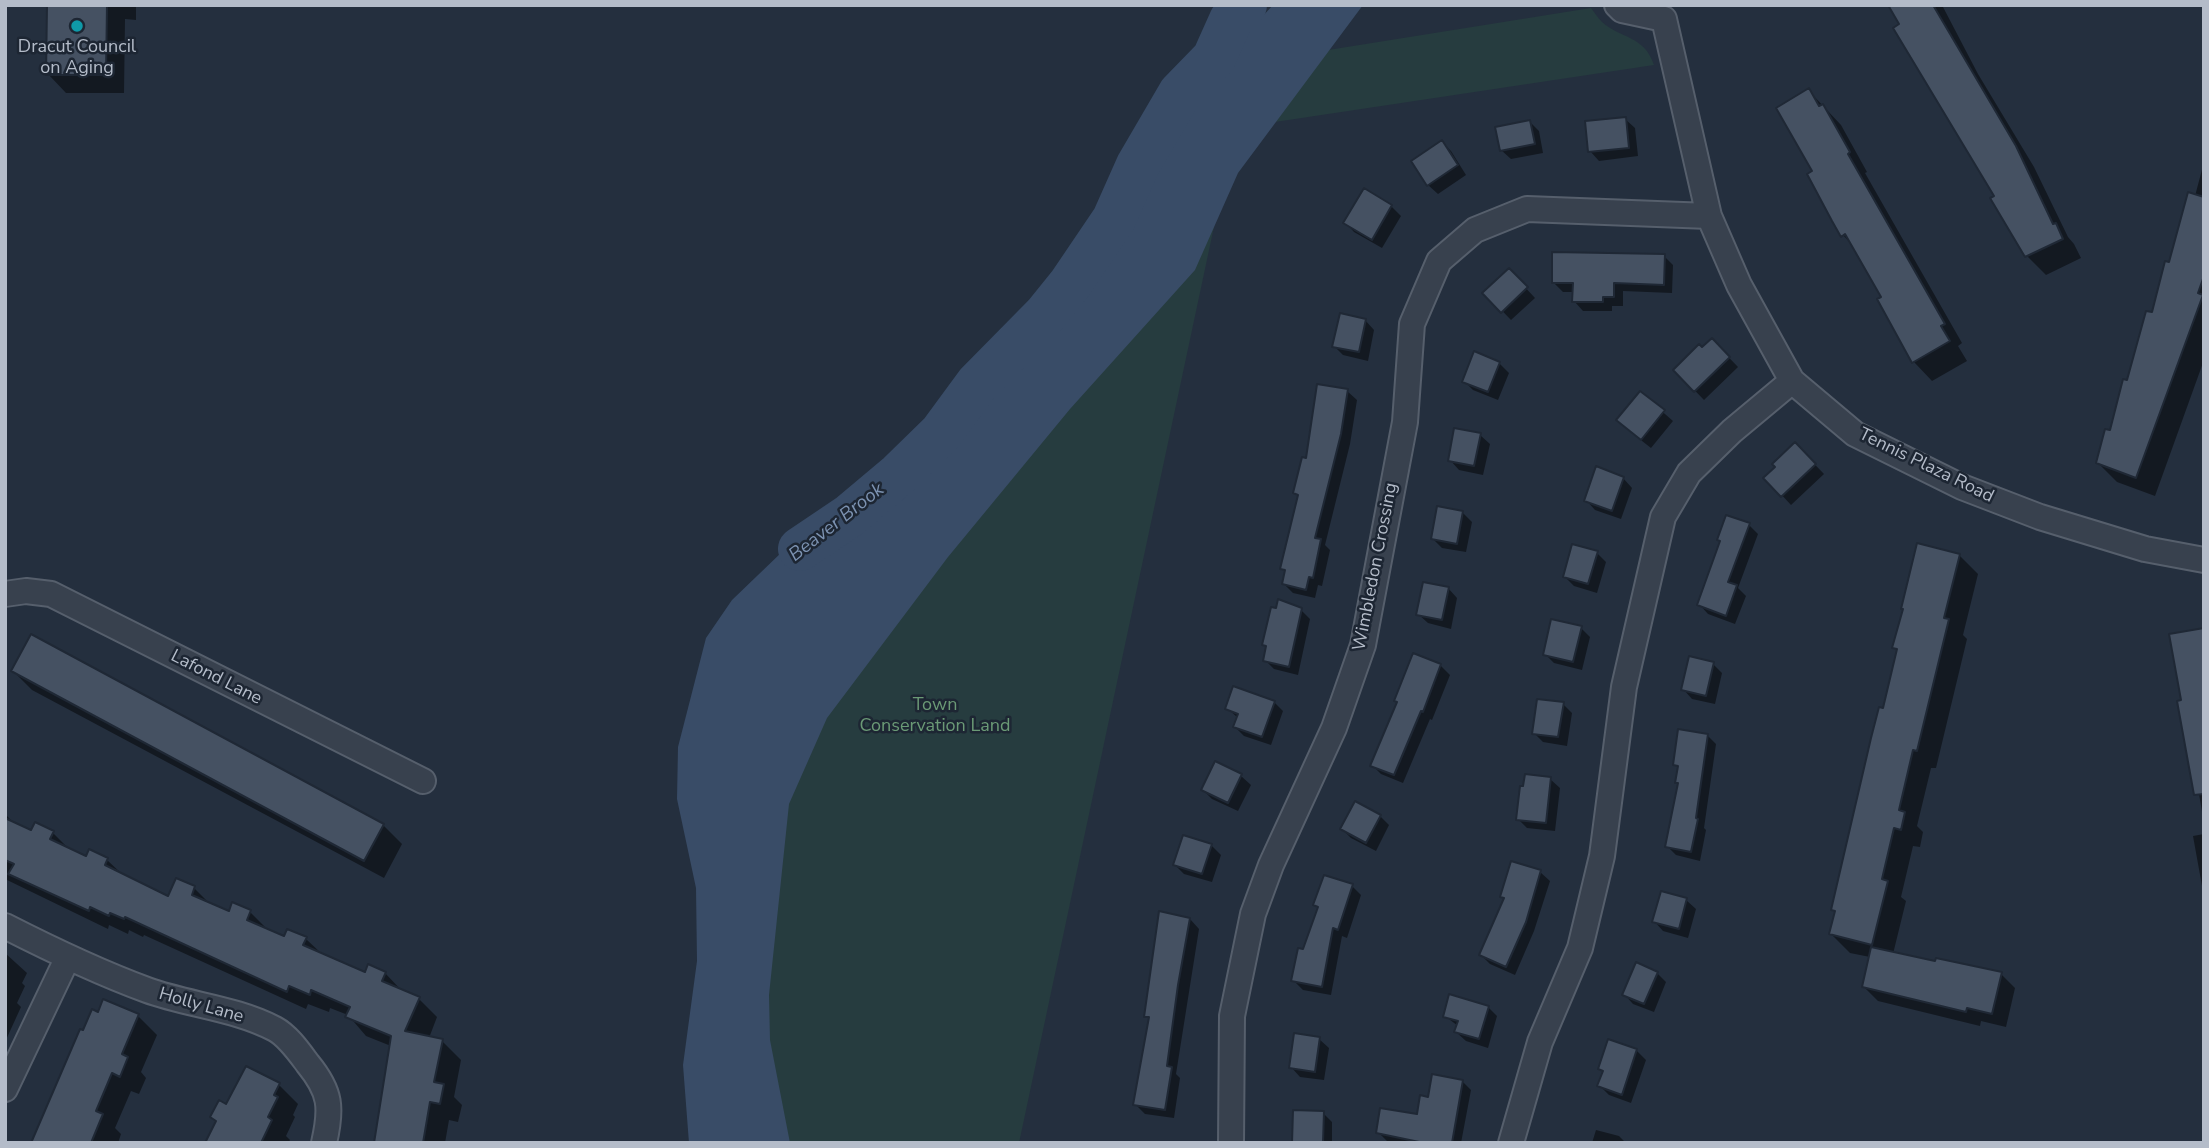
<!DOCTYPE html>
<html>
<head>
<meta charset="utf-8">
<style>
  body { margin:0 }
  #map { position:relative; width:2209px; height:1148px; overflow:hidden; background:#242f3e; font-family:"Nunito Sans",sans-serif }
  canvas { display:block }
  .frame { position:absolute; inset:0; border:7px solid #b4bcc9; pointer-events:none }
</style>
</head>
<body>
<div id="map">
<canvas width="2209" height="1148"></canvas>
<div class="frame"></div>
</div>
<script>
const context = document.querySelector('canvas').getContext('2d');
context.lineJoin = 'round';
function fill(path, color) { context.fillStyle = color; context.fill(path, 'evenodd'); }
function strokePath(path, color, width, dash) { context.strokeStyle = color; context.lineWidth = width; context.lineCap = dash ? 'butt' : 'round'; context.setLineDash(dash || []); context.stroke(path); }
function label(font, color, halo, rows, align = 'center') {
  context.font = font + ' "Nunito Sans",sans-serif'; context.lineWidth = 5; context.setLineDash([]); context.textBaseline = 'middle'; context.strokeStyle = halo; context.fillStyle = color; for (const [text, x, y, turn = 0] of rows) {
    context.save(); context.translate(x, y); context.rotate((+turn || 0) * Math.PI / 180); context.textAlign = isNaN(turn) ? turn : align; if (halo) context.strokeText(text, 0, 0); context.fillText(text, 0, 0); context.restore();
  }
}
fill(new Path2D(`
  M1591,8C1594,12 1598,18 1602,22C1621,39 1644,35 1654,65L1235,128L1019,1143H767L771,650L1011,418L1228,66Z`), '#263c3f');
fill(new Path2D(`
  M1273,5H1363L1238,173L1195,270L1070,409L948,557L827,718L789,804L769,995L770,1040L790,1143H689L683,1065L697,961L696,888L677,799L678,747L706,638L732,600L783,551L835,520L863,512L933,467L1006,380L1022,349L1038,334L1107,212L1237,44Z`), '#394c67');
fill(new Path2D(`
  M49,5H136V20L125,19L124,93H66L48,74Z
  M1896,5H1941L1943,7L1978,74L2034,167L2068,237L2074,244L2081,258L2046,275L2027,256L1902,24Z
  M1809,91L1841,125L1867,172L1865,173L1962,343L1958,346L1967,361L1932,381L1914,362L1884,298L1855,248L1843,235L1815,172Z
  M1625,119L1635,128L1638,156L1599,161L1590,151Z
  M1530,122L1539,131L1543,153L1511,159L1501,150Z
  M1442,142L1451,151L1466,175L1438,194L1428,185Z
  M2204,162V360L2155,496L2117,482L2098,463L2111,432L2195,196Z
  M1364,190L1391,206L1401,216L1382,248L1354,232L1345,222Z
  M1664,256L1673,265L1672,293L1623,291V306H1612V311H1583L1574,301V292H1563L1553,282Z
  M1509,270L1535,298L1511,320L1485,293Z
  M1365,320L1374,330L1368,361L1343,355L1334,346Z
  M1712,340L1738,367L1704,400L1675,370Z
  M1475,354L1499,363L1509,373L1498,400L1473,390L1464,381Z
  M1347,391L1357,400L1350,444L1325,545L1330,550L1322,586L1318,585L1315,598L1293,593L1284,584L1286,572L1282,568L1299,497L1295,493L1307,460Z
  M1641,393L1673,421L1651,448L1628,430Z
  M1480,435L1490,444L1483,475L1459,470L1450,460Z
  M1795,444L1824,474L1791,505L1766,478Z
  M1623,478L1632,488L1621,519L1595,510L1586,500Z
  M1462,512L1472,522L1466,552L1442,548L1432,538Z
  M1749,525L1758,534L1738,588L1746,596L1735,624L1708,614L1699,604Z
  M1597,553L1606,562L1597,593L1574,586L1565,577Z
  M1959,555L1978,574L1963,635L1967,639L1936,768H1931L1917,826L1923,832L1920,847L1913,846L1901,897L1906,901L1893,954L2001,974L2015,988L2006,1027L1981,1021L1980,1026L1878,1001L1864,987L1870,957L1850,953L1831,934L1837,913L1833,909L1898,652L1894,647Z
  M1448,588L1457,598L1451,629L1428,623L1418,614Z
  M1301,610L1310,619L1298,675L1274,669L1265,660L1268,648L1264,644Z
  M1581,628L1590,637L1582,670L1554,663L1545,654Z
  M2204,630V823L2183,701Z
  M1713,664L1722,673L1715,704L1692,699L1683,689Z
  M1440,665L1450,675L1432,720L1430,719L1403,783L1381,774L1372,765Z
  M13,671L383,825L402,844L384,878L32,690Z
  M1274,702L1283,711L1271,745L1244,736L1235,727L1238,718L1227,708Z
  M1563,704L1572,713L1567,746L1543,742L1534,733Z
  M1707,735L1716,744L1704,828L1706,830L1700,861L1676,855L1667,846L1680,784L1679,769L1675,764Z
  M1216,764L1241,776L1251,785L1238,811L1212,799L1203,790Z
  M1550,779L1560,788L1555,831L1527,828L1518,819Z
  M5,814L16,825L31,832H52L71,851L87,859L90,852L107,860L123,875L169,898L194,888L212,906L230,913L250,912L269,931L285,938L306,939L323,955L366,974L385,973L403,992L419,999L437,1017L429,1038L442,1041L461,1060L454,1097L462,1105L458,1122L449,1120L445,1143H375L391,1046L366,1036L348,1015L330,1008L329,1012L308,1004L306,1009L144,935L143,937L129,930L128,934L109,925L108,929L5,879Z
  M1380,816L1389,825L1376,851L1351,838L1342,829Z
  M2204,834V897L2193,836Z
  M1211,845L1221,855L1212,882L1184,874L1175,865Z
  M1540,872L1550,881L1534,931L1515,975L1490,964L1481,955L1505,899L1502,897Z
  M1352,886L1361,895L1347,938L1342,936L1331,995L1303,990L1293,980L1319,909L1315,905Z
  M1686,900L1696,909L1688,938L1663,931L1654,921Z
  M1190,919L1199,929L1176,1074L1180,1078L1174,1118L1145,1114L1135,1104L1150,1020L1146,1016Z
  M5,953L27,973L22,983L25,986L17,1003L21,1007L5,1042Z
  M1657,973L1666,982L1654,1012L1633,1004L1624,994Z
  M1488,1007L1497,1016L1488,1048L1466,1041L1456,1032L1458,1026L1445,1016Z
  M138,1016L157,1035L141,1072L146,1078L139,1094L131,1091L115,1128L121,1134L118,1143H33Z
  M1319,1039L1329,1048L1324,1080L1300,1077L1291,1067Z
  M1636,1050L1646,1060L1631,1103L1609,1095L1599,1085L1604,1073L1600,1069Z
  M246,1068L279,1085L298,1104L293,1115L295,1117L286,1136L290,1140L288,1143H207Z
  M1462,1081L1471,1090L1461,1143H1395L1387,1141L1378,1132L1418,1116L1429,1099Z
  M1323,1113L1332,1122V1143H1294Z
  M1596,1130L1619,1136L1626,1143H1592Z`), '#0007');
strokePath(new Path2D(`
  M800,549L849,516L899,474L941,433L977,384L1045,315L1070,284L1114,219L1138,165L1180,93L1214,58L1231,20L1245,5`), '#394c67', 44);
const building = new Path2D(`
  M47,5H107L106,75H46Z
  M1888,5H1933L2016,146L2053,224L2056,223L2063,239L2025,257L1990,198L1994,196L1893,28L1899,24Z
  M1809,88L1819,106L1823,104L1850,152L1848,154L1945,324L1941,326L1950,341L1912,363L1877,299L1881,297L1845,234L1841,237L1832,221L1807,174L1812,171L1776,108Z
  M1626,117L1629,148L1588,152L1585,121Z
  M1530,120L1535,144L1500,151L1495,127Z
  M1442,140L1458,165L1427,186L1411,161Z
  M1364,188L1392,205L1372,240L1343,223Z
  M2188,192L2204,197V276L2198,293L2203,295L2136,478L2096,463L2105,429L2110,430L2123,379L2127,380L2146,311L2152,312L2165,261L2169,262Z
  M1552,252L1665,254L1664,285L1614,283V297H1603V302H1572L1573,283H1552Z
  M1509,268L1528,287L1501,313L1482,293Z
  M1340,313L1366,319L1359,352L1332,347Z
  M1712,338L1730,357L1694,392L1673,370L1699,344L1702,347Z
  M1474,351L1500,362L1488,392L1462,382Z
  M1317,384L1348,389L1341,434L1315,538L1321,539L1313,578L1309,577L1306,590L1282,584L1285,570L1280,569L1298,495L1293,493L1302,457L1306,458Z
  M1640,391L1665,410L1641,440L1616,420Z
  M1454,428L1481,433L1474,466L1448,461Z
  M1795,442L1816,464L1781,497L1763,478L1775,467L1772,464Z
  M1596,466L1624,477L1612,511L1584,501Z
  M1437,506L1463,511L1457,544L1431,539Z
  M1726,515L1750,523L1728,582L1737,585L1726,616L1697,605L1720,541L1717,540Z
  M1917,543L1960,554L1944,618L1949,619L1917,751L1913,750L1899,810L1905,812L1901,830L1894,828L1882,879L1888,881L1872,945L1829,934L1835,911L1831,910L1871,738L1879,707L1883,708L1897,649L1892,648L1903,609H1901Z
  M1572,544L1598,551L1588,584L1563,577Z
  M1423,582L1449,587L1442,620L1416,615Z
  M1278,599L1302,608L1289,667L1263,661L1266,646L1262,645L1271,607L1276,608Z
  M1551,619L1582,626L1573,662L1543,655Z
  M2204,628V794L2194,795L2177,701L2181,700L2169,634Z
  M31,634L384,824L364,861L11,671Z
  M1413,653L1441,664L1423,712L1421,711L1394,775L1370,766L1397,702L1394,701Z
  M1689,656L1714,662L1706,696L1681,690Z
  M1233,686L1275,701L1262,737L1233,727L1238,714L1225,709Z
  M1537,699L1564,702L1558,737L1532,734Z
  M1678,729L1708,734L1696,818L1698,819L1691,852L1665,847L1678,783H1675L1678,766L1673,765Z
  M1215,761L1242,774L1228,803L1201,790Z
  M1525,774L1551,777L1546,823L1516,820L1520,786H1523Z
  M1355,801L1381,815L1366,843L1340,829Z
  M5,818L31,830L35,822L54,831L50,839L86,856L89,849L108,858L105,865L168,896L176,878L195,886L192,895L229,911L232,902L251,910L247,920L284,936L287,929L307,937L303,945L365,972L368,964L386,972L382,981L420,997L405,1031L443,1039L434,1082L444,1084L440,1104L430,1102L423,1143H374L391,1036L345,1017L350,1007L311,990L310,995L289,986L287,992L125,917L124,919L110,913L109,916L90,907L89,911L8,874L14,864L5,860Z
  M1183,835L1212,844L1202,874L1173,865Z
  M1511,861L1541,870L1526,922L1506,967L1479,955L1504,898L1500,897Z
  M1324,875L1353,884L1338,930L1333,928L1322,987L1291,981L1298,948L1303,949L1318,907L1313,905Z
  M1661,891L1687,898L1679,929L1652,922Z
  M1159,911L1190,918L1178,985L1167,1066L1172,1067L1165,1110L1133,1105L1149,1017H1144Z
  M1871,947L1935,961L1936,958L2002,972L1992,1014L1967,1008L1966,1012L1862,987Z
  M1636,962L1658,972L1644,1004L1622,995Z
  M1449,994L1489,1006L1479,1039L1454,1032L1458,1021L1443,1017Z
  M103,999L139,1014L122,1054L128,1057L120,1077L112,1073L96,1111L103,1114L91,1143H31L80,1029L83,1030L92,1009L98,1012Z
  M1294,1033L1320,1037L1315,1072L1289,1068Z
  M1608,1039L1637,1049L1622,1095L1597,1086L1603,1071L1598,1069Z
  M246,1066L280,1083L274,1095L278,1097L268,1117L272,1120L261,1143H205L216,1121L210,1117L219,1100L226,1104Z
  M1432,1074L1463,1080L1452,1143H1424L1376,1133L1380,1108L1417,1114L1420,1095L1428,1097Z
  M1293,1110L1324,1111L1323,1143H1292Z`);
fill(building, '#455162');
strokePath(building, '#1f2835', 2);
const minor = new Path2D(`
  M1617,5L1622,10L1664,19
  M1664,19L1709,216L1739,285L1792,381L1855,434L1962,487L2040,517L2145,549L2204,560
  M5,594L26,591L51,594L423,781
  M5,926C52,950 98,972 147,990C188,1005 235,1008 275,1029C288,1036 299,1052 308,1064C331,1092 332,1108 324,1143
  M5,1089L67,959
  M1231,1143L1232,1016L1253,914L1271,865L1334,728L1363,645L1405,422L1412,324L1439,261L1475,230L1527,209L1709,216
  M1511,1143L1540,1042L1580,948L1602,856L1624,687L1663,517L1689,473L1732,431L1792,381`);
strokePath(minor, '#565f6c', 28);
strokePath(minor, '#38414e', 24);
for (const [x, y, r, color] of [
  [77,26,7,"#0f9aa8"]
]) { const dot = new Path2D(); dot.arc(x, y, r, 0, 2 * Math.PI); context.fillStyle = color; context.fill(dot); strokePath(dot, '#1d2633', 2.5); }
label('18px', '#b4bcc9', '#1d2633', [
  ["Dracut Council",77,48],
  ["on Aging",77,69]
]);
label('18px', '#b4bcc9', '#1d2633', [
  ["Tennis Plaza Road",1926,466,26],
  ["Wimbledon Crossing",1376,567,-79],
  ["Lafond Lane",216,678,27],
  ["Holly Lane",201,1006,16]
]);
label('18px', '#6b9a76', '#1d2633', [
  ["Town",935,706],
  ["Conservation Land",935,727]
]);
label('italic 19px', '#7c92b1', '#1d2633', [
  ["Beaver Brook",837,523,-38]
]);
</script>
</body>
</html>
